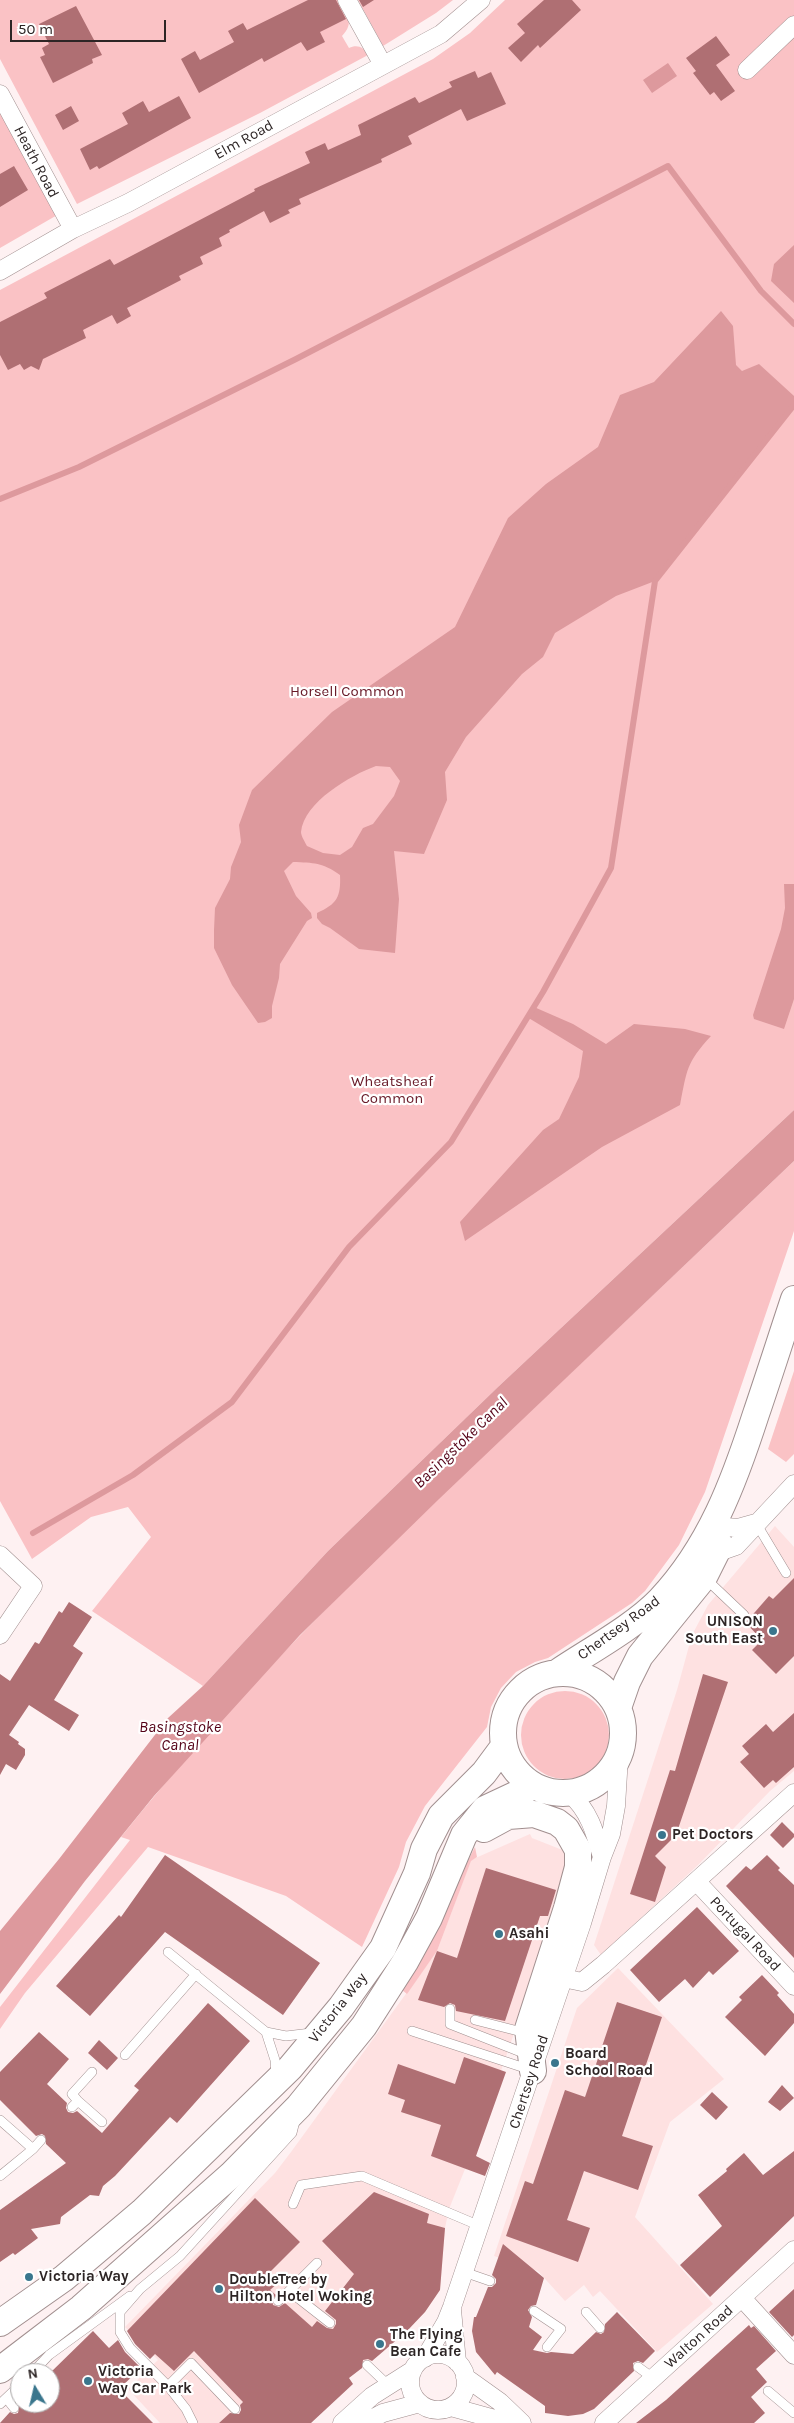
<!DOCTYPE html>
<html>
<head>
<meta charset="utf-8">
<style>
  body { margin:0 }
  #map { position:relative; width:794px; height:2423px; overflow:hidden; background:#fef1f2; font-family:Karla,sans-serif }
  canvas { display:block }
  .north { position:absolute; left:10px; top:2363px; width:50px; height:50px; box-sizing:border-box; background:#fff; border:1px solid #aba8a8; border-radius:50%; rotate:351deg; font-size:14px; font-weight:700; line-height:20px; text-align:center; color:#2d2525 }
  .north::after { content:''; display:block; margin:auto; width:18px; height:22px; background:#3a768d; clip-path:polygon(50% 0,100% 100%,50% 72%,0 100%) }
  .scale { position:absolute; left:10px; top:20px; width:156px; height:22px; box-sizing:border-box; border:2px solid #2d2525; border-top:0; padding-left:6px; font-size:15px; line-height:18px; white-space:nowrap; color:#2d2525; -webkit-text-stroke:4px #fff; paint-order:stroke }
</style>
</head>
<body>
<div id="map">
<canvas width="794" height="2423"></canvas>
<div class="north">N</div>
<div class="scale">50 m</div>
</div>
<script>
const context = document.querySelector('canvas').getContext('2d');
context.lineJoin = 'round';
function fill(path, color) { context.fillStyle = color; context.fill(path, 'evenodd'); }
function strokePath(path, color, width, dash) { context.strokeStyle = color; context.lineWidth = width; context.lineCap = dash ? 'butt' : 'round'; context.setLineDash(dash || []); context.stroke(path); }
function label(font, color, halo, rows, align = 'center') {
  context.font = font + ' Karla,sans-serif'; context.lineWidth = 4.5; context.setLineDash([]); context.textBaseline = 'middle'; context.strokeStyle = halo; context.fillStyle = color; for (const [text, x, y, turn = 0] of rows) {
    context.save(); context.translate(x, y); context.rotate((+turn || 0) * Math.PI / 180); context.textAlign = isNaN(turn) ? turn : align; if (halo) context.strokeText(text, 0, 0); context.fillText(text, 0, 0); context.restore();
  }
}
fill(new Path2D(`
  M775,1526L794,1547V1771L770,1791L698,1865L601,1955L594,1945L677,1690L692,1635L708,1605Z
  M530,1834L532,1838L570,1853L573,1863L502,2068L470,2152L474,2154L467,2170L465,2169L449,2209L445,2228L440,2290L425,2312L407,2331L361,2369L328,2329L219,2423H160L128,2389L158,2360L125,2327L275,2173L291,2152L437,1951L471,1860Z
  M618,1968L724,2079L670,2122L635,2217L713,2304L657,2352L600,2291L593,2297L584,2285L565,2301L538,2271L494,2256L577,2008Z`), '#fee1e1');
fill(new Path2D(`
  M0,0H340C347,14 355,23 342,36L349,48C357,44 364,47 368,55L260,113L77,204L0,59Z
  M358,0H453L436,13L383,46Z
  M505,0H794V1110L499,1386L328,1551L203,1686L92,1611L151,1537L128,1507L91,1517L32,1559L0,1501V290L433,59L470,33Z
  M0,106L59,214L0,248Z
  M794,1161V1231L705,1492L679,1545L645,1591L632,1603L548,1658L535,1662L516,1672L501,1688L491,1707L487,1727L425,1806L406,1842L399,1867L362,1947L286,1896L148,1847L25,1993L0,2029V2007L130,1840L121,1837C237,1692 371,1562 505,1435C602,1344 698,1252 794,1161Z
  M794,1371V1454L786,1462L768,1449Z
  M521 1735a44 44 0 1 1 88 0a44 44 0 1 1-88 0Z
  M475,1847L477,1857L471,1861L437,1951L407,1994L402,1990Z`), '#fac2c5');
fill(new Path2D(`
  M668,63L677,76L652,93L643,80Z
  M794,245V303L771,281L774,264Z
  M721,311L733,326L736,365L742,371L759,364L794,396V405L655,581L616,596L555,633L543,657L522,674L466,737L445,772L447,800L424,854L394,851L399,899L395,953L359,949L330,928L322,924L317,918V913C337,904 341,897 340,875C322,862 314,863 293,862L284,871L296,896L311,913L312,918L307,921L280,964L279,978L272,1006V1018L265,1022L258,1023L232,985L214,948V930L215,908L230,879L231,867L241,842L239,825L252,790L332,712L455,627L508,518L546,484L598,447L620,395L654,382ZM376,766L390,767L400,781L394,796L373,824L363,828L352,847L340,855L323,853L307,846C305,842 301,836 301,832C304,802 351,775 376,766Z
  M784,884H794V999L784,1029L754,1019L753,1015L781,929L785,908Z
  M534,1007L573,1024L606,1044L634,1024L685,1029L711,1036C686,1063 687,1070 680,1105L602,1147L465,1241L460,1222L543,1130L559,1119L579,1077L583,1051L527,1017Z
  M794,1110V1161L439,1499L300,1635L154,1796L85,1881L0,1994V1931L59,1859L168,1718L203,1686L328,1551L499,1386Z`), '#dd999d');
strokePath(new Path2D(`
  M0,499L79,467L296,359L668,166L761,291L794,324
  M33,1533L133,1475L232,1402L349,1247L451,1142L543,992L611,868L655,581L794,405`), '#dd999d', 6);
fill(new Path2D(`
  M308,0H336L346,19L320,32L325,42L307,51L301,42L264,62L262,58L199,93L181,59L195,51L200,60L234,42L228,31L243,23L247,30Z
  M359,0H374L363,7Z
  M544,0H572L581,10L540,48L538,45L521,62L508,48L525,33L517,24Z
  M76,6L102,55L92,59L93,63L53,83L40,57L45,55L42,48L49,44L39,24Z
  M716,36L730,55L716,65L735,91L721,101L714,92L710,95L693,73L696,71L686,58Z
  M475,71L478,78L491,72L506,104L467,121L461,109L408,136L412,144L381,159L382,162L299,199L301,204L288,210L290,213L270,223L264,211L229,230L230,232L219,238L222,246L200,257L203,264L179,276L181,280L127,308L131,316L117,324L112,315L83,330L86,338L43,359L39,370L31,366L24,370L20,364L8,370L0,355V322L47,298L44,293L110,259L114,265L255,191L254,189L310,163L305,152L325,143L328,150L361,135L358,125L415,97L419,103L452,87L449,82Z
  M179,96L191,118L99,169L97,166L90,170L80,149L128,124L122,113L143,101L149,112Z
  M71,106L79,121L63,130L55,115Z
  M14,166L28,190L0,207V174Z
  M794,1578V1656L776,1674L752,1650L762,1640L744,1621L748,1620L769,1596L773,1599Z
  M69,1602L92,1617L73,1646L83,1653L54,1700L79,1715L69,1731L29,1705L9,1735L19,1742L18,1744L25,1749V1755L16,1770L6,1764L0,1775V1674L10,1681L35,1642L39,1644L59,1611L62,1613Z
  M703,1674L728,1682L676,1835L655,1856L666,1867L655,1902L630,1894L670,1770L675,1771Z
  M794,1713V1767L776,1783L773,1780L764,1788L740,1762L749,1754L742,1746L766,1724L773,1732Z
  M782,1822L794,1834V1837L783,1848L770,1835Z
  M165,1855L320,1963L283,2015L165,1932L90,2016L56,1986L119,1915L121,1917Z
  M767,1855L780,1868L778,1870L794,1885V1958L726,1886L746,1866L751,1870Z
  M486,1868L556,1890L548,1916H540L505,2021L456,2011L455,2005L450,2003L444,2007L418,2000L437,1951L457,1958Z
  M697,1907L739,1951L713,1975L709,1971L693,1988L685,1979L659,2002L630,1970Z
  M762,1975L779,1993L777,1995L794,2014V2023L765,2056L725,2017L742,2000L739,1997Z
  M617,2002L662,2017L622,2136L653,2146L638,2190L584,2171L567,2220L590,2228L578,2262L506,2236L525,2181L533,2184L565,2090L585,2097Z
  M208,2003L250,2041L177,2123L170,2117L115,2176L103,2186L99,2196L90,2195L61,2217L60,2224L31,2229L38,2238L15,2255L13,2253L0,2262V2210L66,2163L46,2144L45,2136L42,2134L36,2136L0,2100V2072L39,2032L69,2059L47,2084L67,2103L66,2108L68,2112L73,2113L77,2111L102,2133L139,2090L134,2086Z
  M99,2040L118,2058L107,2070L88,2053Z
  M464,2057L506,2072L476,2156L490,2163L485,2176L431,2156L441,2125L401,2112L405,2100L388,2094L398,2064L455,2084Z
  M782,2085L794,2098L780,2111L768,2102Z
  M712,2092L728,2107L716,2120L700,2105Z
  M794,2151V2216L710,2297L680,2265L722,2226L698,2195L727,2171L726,2169L744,2153L763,2175Z
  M374,2192L429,2214L427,2223L445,2228L440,2290L425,2312L407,2331L372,2361L368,2359L363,2360L362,2368L349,2378L353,2384L311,2423H219L230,2413L239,2414L241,2410L240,2405L243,2402L194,2351L174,2371L155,2354L150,2359L135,2344L127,2331L255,2198L300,2242L268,2274L279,2282L270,2290L276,2295L272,2300L273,2305L279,2307L285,2303L312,2327L317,2321L327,2328L333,2329L336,2324V2320L325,2311L354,2274L322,2241Z
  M503,2244L544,2278L536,2305L531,2306L528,2310L532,2317L529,2327L542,2337L533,2350L547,2353L551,2352L573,2354L596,2332L601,2334L604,2332L605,2324L617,2312L655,2351L643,2363L638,2361L633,2363L634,2371L594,2409L583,2414L568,2416L545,2413V2406L497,2372L495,2375L476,2352L472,2331L474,2317H476L488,2287H492L496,2283V2279L492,2275Z
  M794,2289V2335L792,2337L769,2312Z
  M749,2325L751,2328L754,2326L776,2351L756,2369L767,2382L751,2397L765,2413L754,2423H636L666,2400Z
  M93,2331L109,2348L118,2340L125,2352L141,2368L119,2389L153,2423H0L10,2412L14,2414L18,2413L20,2402L50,2403V2373Z`), '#af6f73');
const service = new Path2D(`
  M756,1523L786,1573
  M706,1579L744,1615
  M168,1952L266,2032L286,2036L311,2033
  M450,2009V2024L526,2054
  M475,2020L518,2031L526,2029
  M412,2031L531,2070
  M266,2032L275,2060L276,2075
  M125,2055L196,1974
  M78,2101L72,2094L92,2072
  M72,2107L78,2101L102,2122
  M0,2120L33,2149L0,2176
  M33,2149L41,2140
  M293,2204L301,2185L362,2176L480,2226
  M464,2272L490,2281
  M289,2291L317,2263
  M278,2301L289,2291L330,2323
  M534,2311L561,2329L547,2347
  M586,2312L600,2328
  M367,2365L388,2385
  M638,2367L653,2378
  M32,2373L49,2355L130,2296
  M168,2386L191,2363L235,2409
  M768,2391L794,2413
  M12,2394L10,2403L14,2408
  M0,2404L20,2385
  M193,2423L186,2409L168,2386L130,2348L120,2332V2312L140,2289L180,2256L292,2133L295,2121`);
const minor = new Path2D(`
  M347,0L383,65
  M747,70L794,25
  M0,94L73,229
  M0,271L73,229L128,203L441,34L481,0
  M713,1526L738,1528L756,1523
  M716,1553L736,1546L794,1484
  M0,1555L33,1586L0,1635
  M569,1793C589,1810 595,1832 602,1857
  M697,1882L794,1986
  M563,1978L582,1982L603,1965L794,1793
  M742,2298L794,2355
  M452,2310L457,2362
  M410 2382a28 28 0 1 1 56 0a28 28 0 1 1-56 0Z
  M425,2358L446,2322L452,2307L582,1923L602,1857L611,1834L616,1806L619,1757
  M465,2377L500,2402L522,2423
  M451,2407L509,2423
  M342,2423L372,2396L413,2370
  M364,2423L383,2413L420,2403
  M604,2423L794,2250`);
const primary = new Path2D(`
  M558,1672C589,1651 634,1627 660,1600C710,1547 734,1482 756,1414C769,1376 781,1338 794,1299
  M503 1733a60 60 0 1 1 120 0a60 60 0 1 1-120 0Z
  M618,1708L627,1682L640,1656L704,1577L720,1545
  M484,1829L508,1816L534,1814L557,1822L566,1829L578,1850V1867L567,1908L528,2029L533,2071
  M0,2323L64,2278L142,2212L290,2068L341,2007L383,1948L417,1873L424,1849L441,1816L484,1773L504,1746
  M0,2370L81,2308L231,2175L299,2106L364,2026L405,1962L429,1918L464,1835L485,1809L534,1786`);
strokePath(service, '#a18f8f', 10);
strokePath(minor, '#a18f8f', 19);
strokePath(primary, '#a18f8f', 28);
strokePath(service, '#fff', 9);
strokePath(minor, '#fff', 18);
strokePath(primary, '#fff', 26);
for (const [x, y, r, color] of [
  [773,1631,5,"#3a768d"],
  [662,1835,5,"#3a768d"],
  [499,1934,5,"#3a768d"],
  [555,2063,5,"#3a768d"],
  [29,2277,5,"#3a768d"],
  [219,2289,5,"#3a768d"],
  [380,2344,5,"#3a768d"],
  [88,2381,5,"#3a768d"]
]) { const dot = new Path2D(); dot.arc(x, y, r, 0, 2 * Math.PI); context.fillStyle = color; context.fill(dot); strokePath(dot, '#fff', 2); }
label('15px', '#2d2525', '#fff', [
  ["Elm Road",244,140,-29],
  ["Heath Road",36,162,62],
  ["Chertsey Road",619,1628,-36],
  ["Portugal Road",745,1934,47],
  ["Victoria Way",338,2008,-52],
  ["Chertsey Road",529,2082,-72],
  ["Walton Road",699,2337,-42]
]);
label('15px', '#671826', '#fff', [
  ["Horsell Common",347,692],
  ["Wheatsheaf",392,1082],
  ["Common",392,1099]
]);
label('bold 15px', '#2d2525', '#fff', [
  ["UNISON",763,1622,"right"],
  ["South East",763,1639,"right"],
  ["Pet Doctors",672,1835],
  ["Asahi",509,1934],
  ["Board",565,2054],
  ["School Road",565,2071],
  ["Victoria Way",39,2277],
  ["DoubleTree by",229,2280],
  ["Hilton Hotel Woking",229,2297],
  ["The Flying",390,2335],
  ["Bean Cafe",390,2352],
  ["Victoria",98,2372],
  ["Way Car Park",98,2389]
], 'left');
label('italic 16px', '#540217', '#fff', [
  ["Basingstoke Canal",461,1443,-44],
  ["Basingstoke",180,1727],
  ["Canal",180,1745]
]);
</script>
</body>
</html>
